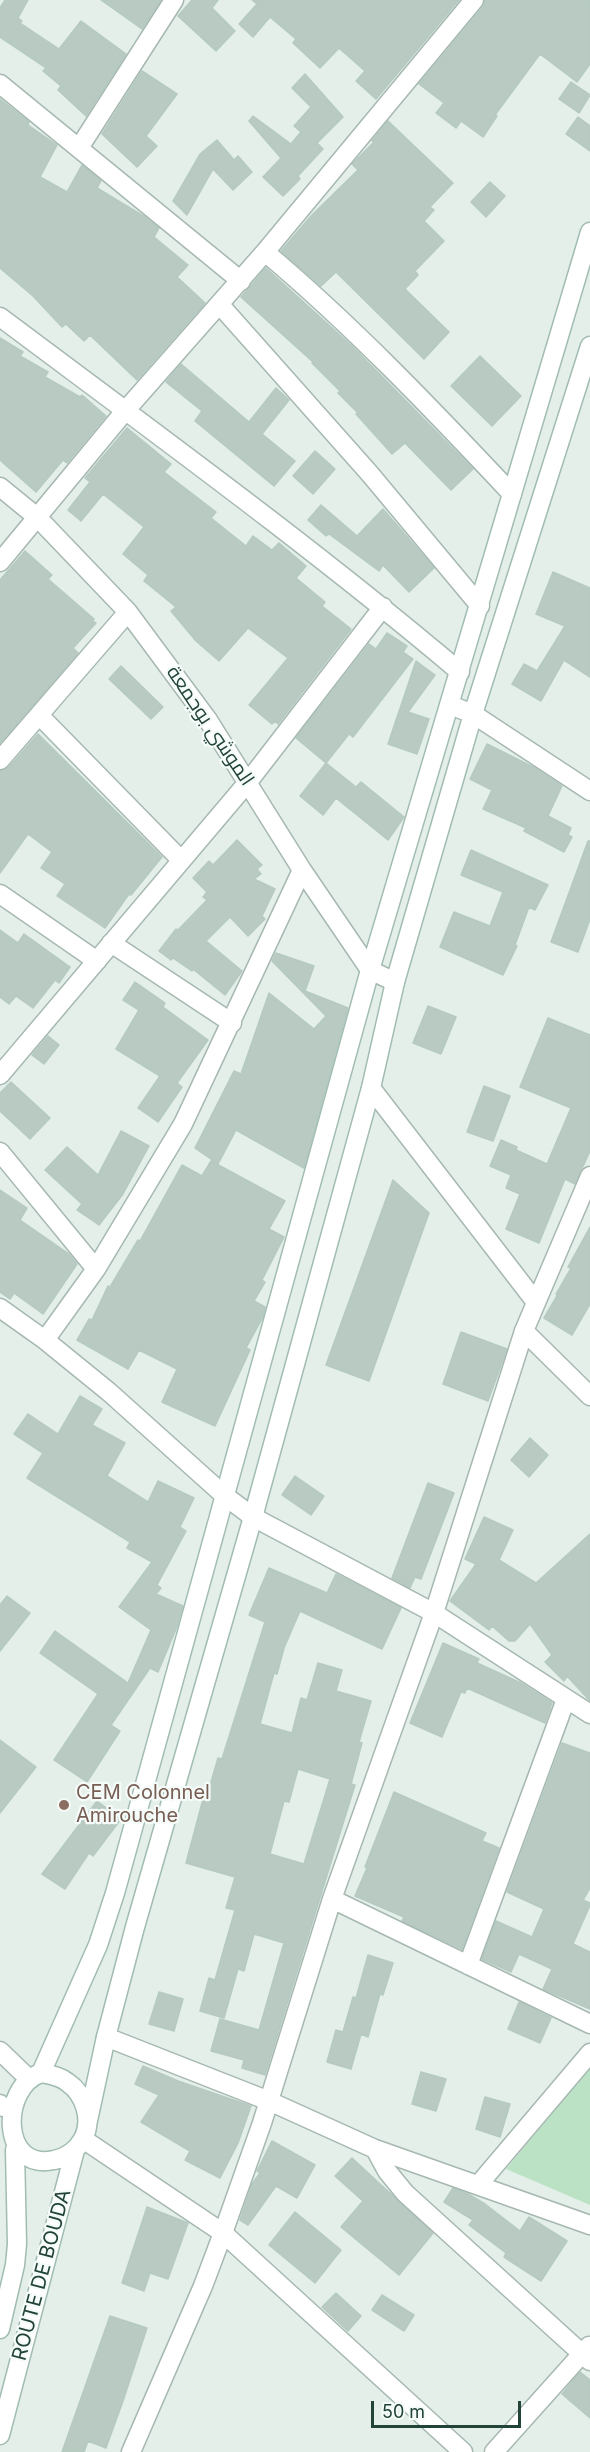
<!DOCTYPE html>
<html>
<head>
<meta charset="utf-8">
<style>
  body { margin:0 }
  #map { position:relative; width:590px; height:2452px; overflow:hidden; background:#e4efea; font-family:Inter,sans-serif }
  canvas { display:block }
  .scale { position:absolute; left:371px; top:2401px; width:150px; height:27px; box-sizing:border-box; border:3px solid #214338; border-top:0; padding-left:8px; font-size:18px; line-height:21px; white-space:nowrap; color:#214338; -webkit-text-stroke:4px #f5fbf8; paint-order:stroke }
</style>
</head>
<body>
<div id="map">
<canvas width="590" height="2452"></canvas>
<div class="scale">50 m</div>
</div>
<script>
const context = document.querySelector('canvas').getContext('2d');
context.lineJoin = 'round';
function fill(path, color) { context.fillStyle = color; context.fill(path, 'evenodd'); }
function strokePath(path, color, width, dash) { context.strokeStyle = color; context.lineWidth = width; context.lineCap = dash ? 'butt' : 'round'; context.setLineDash(dash || []); context.stroke(path); }
function label(font, color, halo, rows, align = 'center') {
  context.font = font + ' Inter,Cairo,sans-serif'; context.lineWidth = 4.5; context.setLineDash([]); context.textBaseline = 'middle'; context.strokeStyle = halo; context.fillStyle = color; for (const [text, x, y, turn = 0] of rows) {
    context.save(); context.translate(x, y); context.rotate((+turn || 0) * Math.PI / 180); context.textAlign = isNaN(turn) ? turn : align; if (halo) context.strokeText(text, 0, 0); context.fillText(text, 0, 0); context.restore();
  }
}
fill(new Path2D(`
  M590,2068V2205L506,2169Z`), '#bbe2c4');
const building = new Path2D(`
  M5,0H28L18,18L22,21L20,23L59,49L81,21L126,54L86,116L58,90L61,86L43,71L46,68L0,37V8Z
  M101,0H161L142,29Z
  M192,0H218L212,8L235,31L216,51L178,16Z
  M252,0H459L376,99L356,81L365,71L339,48L320,68L293,43L296,39L270,17L253,37L239,24L257,4Z
  M485,0H590V64L577,82L540,54L495,115L497,116L483,137L461,121L456,128L436,113L444,103L419,84L483,7Z
  M142,71L177,94L146,136L157,146L137,167L102,134Z
  M305,74L343,117L317,143L323,149L298,176L300,179L283,196L263,177L281,158L249,121L253,116L291,144L301,132L294,126L311,107L292,88Z
  M571,82L590,95L579,113L559,99Z
  M0,99L29,122L28,125L57,145L40,177L67,192L82,165L101,181L97,188L145,217L159,228L154,237L188,265L177,277L205,303L137,380L90,335L84,341L66,324L62,327L33,296L0,268Z
  M578,117L590,126V151L566,134Z
  M388,121L453,183L430,207L434,210L424,221L444,241L415,271L418,275L405,289L449,332L424,359L336,272L321,286L281,251L311,216L358,170L352,164L374,142L372,141Z
  M217,140L234,160L238,156L252,172L233,190L213,169L187,215L173,201L200,154Z
  M490,182L505,196L486,217L471,202Z
  M266,268L353,347L473,469L451,490L405,443L392,454L356,414L358,413L338,393L340,391L312,363L313,362L241,297Z
  M0,338L23,352L20,356L48,372L45,377L80,397L82,395L106,416L67,463L63,460L36,492L0,460Z
  M480,356L521,396L492,426L451,386Z
  M181,364L249,422L276,388L289,400L262,434L295,461L274,486L195,421L202,411L166,382Z
  M127,428L171,464L164,472L216,512L211,518L246,546L253,536L272,550L279,543L306,566L296,578L325,602L322,606L351,629L278,724L275,721L272,724L249,705L288,658L248,628L219,661L196,641L171,611L176,607L144,581L148,575L123,554L144,527L103,494L81,521L68,510L90,482L85,478Z
  M315,451L335,469L313,494L293,476Z
  M321,505L357,536L383,509L434,568L409,592L383,565L379,571L329,534L326,536L308,520Z
  M25,551L52,575L48,579L94,619L93,621L96,623L73,648L78,653L0,743V580Z
  M553,572L590,588V677L564,660L541,701L512,684L524,664L537,671L565,626L536,614Z
  M387,633L407,646L403,652L413,659L353,737L349,734L326,763L296,738L369,644L376,649Z
  M416,661L435,675L408,712L429,719L417,754L388,744Z
  M121,666L163,707L151,719L109,679Z
  M38,734L162,857L131,895L129,894L105,928L57,896L65,884L41,868L52,852L28,834L0,873V771L9,767Z
  M487,744L535,768L562,786L548,816L571,828L568,835L572,837L564,852L524,831L526,828L483,809L492,790L470,779Z
  M326,763L356,787L361,782L404,817L388,840L336,798L323,815L300,796Z
  M237,840L262,865L257,869L261,874L254,879L275,889L262,916L265,919L248,936L230,917L206,941L242,971L225,995L193,969L192,971L173,958L171,960L159,951L176,929L178,930L207,900L203,897L207,892L193,878L209,861L213,865Z
  M588,841H590V919L578,952L551,942Z
  M471,850L548,885L535,910L529,907L515,945L517,946L503,975L440,947L454,912L490,926L503,892L461,875Z
  M0,930L18,943L24,934L70,967L59,983L55,980L33,1008L16,996L9,1004L0,997Z
  M276,953L314,966L305,991L348,1008L304,1168L236,1130L218,1164L195,1148L234,1071L241,1074L269,993L314,1029L326,1016L272,961Z
  M135,982L165,1003L163,1007L208,1040L177,1083L182,1087L158,1122L138,1108L160,1076L116,1049L139,1010L123,1000Z
  M428,1006L456,1017L441,1054L413,1043Z
  M548,1018L590,1035V1151L575,1184L565,1179L539,1243L506,1229L520,1194L506,1188L511,1175L490,1166L501,1140L517,1147L516,1150L547,1164L571,1108L520,1087Z
  M48,1036L59,1045L44,1064L32,1055Z
  M11,1082L50,1118L30,1139L0,1111V1093Z
  M484,1086L510,1096L493,1141L467,1132Z
  M121,1131L149,1146L123,1194L99,1225L77,1210L82,1204L45,1170L67,1147L98,1175Z
  M211,1161L285,1201L269,1229L284,1237L262,1280L265,1282L254,1301L265,1307L263,1317L246,1348L250,1350L215,1426L162,1402L177,1369L139,1350L128,1369L77,1340L89,1319L92,1320L108,1286L110,1287L138,1240L140,1241L182,1165L202,1176Z
  M393,1180L429,1213L369,1381L326,1365Z
  M0,1190L27,1208L20,1220L69,1254L77,1264L43,1314L14,1293L10,1299L0,1292Z
  M590,1227V1304L572,1335L544,1318L557,1296L556,1294L571,1268L568,1267Z
  M461,1332L507,1349L488,1401L443,1384Z
  M80,1396L102,1409L92,1425L125,1443L107,1476L148,1502L158,1481L194,1498L180,1527L186,1531L157,1585L161,1588L156,1594L183,1606L176,1629L158,1672L150,1668L111,1725L120,1731L87,1782L54,1760L98,1694L40,1653L55,1631L128,1683L151,1630L119,1607L152,1562L127,1548L130,1542L27,1478L43,1453L14,1434L28,1414L58,1434Z
  M530,1438L548,1455L529,1477L511,1460Z
  M295,1476L324,1496L311,1515L282,1495Z
  M428,1483L454,1493L421,1579L415,1577L410,1588L392,1578Z
  M484,1517L513,1530L499,1560L536,1583L590,1534V1701L567,1676L564,1681L545,1662L552,1655L530,1624L515,1641H509L492,1626L489,1630L450,1601L476,1564L465,1559Z
  M269,1568L327,1593L336,1574L401,1608L382,1649L300,1611L284,1648L277,1674L274,1673L260,1724L292,1733L301,1698L307,1700L318,1663L342,1670L336,1691L371,1701L359,1742L362,1743L351,1784L355,1785L265,2075L242,2068L244,2060L211,2051L220,2019L259,2030L284,1943L254,1934L244,1971L238,1969L224,2018L200,2011L209,1978L215,1980L235,1910L226,1908L235,1877L186,1863L206,1788L209,1789L218,1758L222,1759L265,1622L249,1615ZM298,1769L330,1779L304,1864L270,1854L284,1801L289,1802Z
  M7,1596L30,1613L0,1651V1605Z
  M443,1643L479,1659L477,1663L521,1683L552,1703L545,1723L467,1688L465,1693L461,1692L442,1737L410,1723Z
  M0,1740L36,1767L0,1813Z
  M562,1743L590,1753V1888L583,1900L590,1903V1905L573,1944L590,1952V2009L543,1989L552,1969L519,1954L511,1972L482,1959L496,1921L532,1937L544,1909L507,1892Z
  M394,1792L486,1833L482,1841L499,1848L462,1949L402,1921L404,1917L355,1896L367,1868L365,1867Z
  M97,1801L121,1819L93,1856L89,1853L65,1889L42,1874Z
  M368,1955L393,1963L383,1995L380,1994L368,2037L361,2034L351,2069L327,2062L336,2030L343,2032L353,1997L356,1998Z
  M159,1992L183,1999L174,2031L149,2024Z
  M519,2002L551,2018L540,2043L508,2029Z
  M143,2066L178,2081L251,2106L238,2143L220,2178L185,2160L190,2151L141,2122L159,2095L135,2084Z
  M421,2072L446,2079L436,2111L412,2104Z
  M485,2097L510,2104L500,2137L476,2129Z
  M272,2141L315,2165L297,2198L276,2186L248,2225L240,2220L252,2184L260,2173L257,2171Z
  M352,2158L433,2233L399,2275L341,2227L363,2201L335,2176Z
  M453,2188L468,2194L485,2204L520,2231L529,2217L567,2241L541,2281L504,2257L506,2253L469,2225L473,2220L444,2202Z
  M147,2207L188,2223L168,2279L150,2273L144,2291L122,2283Z
  M295,2212L341,2250L315,2283L269,2245Z
  M336,2293L361,2316L348,2331L322,2307Z
  M382,2295L414,2315L404,2331L372,2310Z
  M110,2316L147,2328L123,2401L106,2448L88,2441L84,2452H62Z
  M580,2372L590,2380V2418L562,2394Z`);
fill(building, '#b9cac2');
strokePath(building, '#b5cac0', 1.5);
const minor = new Path2D(`
  M0,84L241,281
  M79,148L174,0
  M265,252C353,326 433,410 512,494
  M220,305L370,474L480,606
  M0,317C155,433 312,547 460,672
  M0,487L38,518L128,612L208,720L302,870L370,970L395,982
  M0,562L125,411L265,252L474,0
  M450,705L473,714L590,791
  M39,715L181,860
  M0,760L128,612
  M0,894L97,961
  M111,943L232,1023
  M0,1075L248,782L383,607
  M371,1088L535,1301
  M0,1152L96,1269
  M0,1308L45,1340L109,1392L225,1496L253,1517L434,1613L590,1714
  M524,1331L590,1396
  M45,1340L96,1269L183,1124L302,870
  M332,1899L590,2024
  M468,1965L566,1699
  M106,2037L269,2101L375,2149L590,2225
  M83,2139L223,2233L463,2452
  M375,2149L387,2171L405,2193L590,2361
  M479,2184L590,2053
  M131,2452L203,2286L223,2233L262,2123L332,1899L434,1613L524,1331L590,1176
  M494,2452L589,2346`);
const tertiary = new Path2D(`
  M0,2051L27,2077
  M0,2104L3,2107`);
const secondary = new Path2D(`
  M41,2073L98,1945L115,1893L370,970L590,232
  M41,2073C50,2075 60,2076 67,2082C85,2094 93,2120 83,2139C77,2150 66,2158 54,2160C0,2172 0,2087 41,2073Z
  M87,2125L106,2037L135,1927L253,1517L371,1088L395,982L473,714L590,346
  M0,2329L15,2265L17,2244L15,2150
  M0,2435L75,2150`);
strokePath(minor, '#a6b8b1', 21);
strokePath(tertiary, '#a6b8b1', 21);
strokePath(secondary, '#a1bcb1', 21);
strokePath(minor, '#fff', 18);
strokePath(tertiary, '#fff', 18);
strokePath(secondary, '#fff', 18);
for (const [x, y, r, color] of [
  [64,1805,6,"#8d6e63"]
]) { const dot = new Path2D(); dot.arc(x, y, r, 0, 2 * Math.PI); context.fillStyle = color; context.fill(dot); strokePath(dot, '#f5fbf8', 2); }
label('20px', '#214338', '#f5fbf8', [
  ["الموشي بوجمعة",210,726,56],
  ["ROUTE DE BOUDA",42,2275,-75]
]);
label('20px', '#785e54', '#f5fbf8', [
  ["CEM Colonnel",76,1793],
  ["Amirouche",76,1816]
], 'left');
</script>
</body>
</html>
